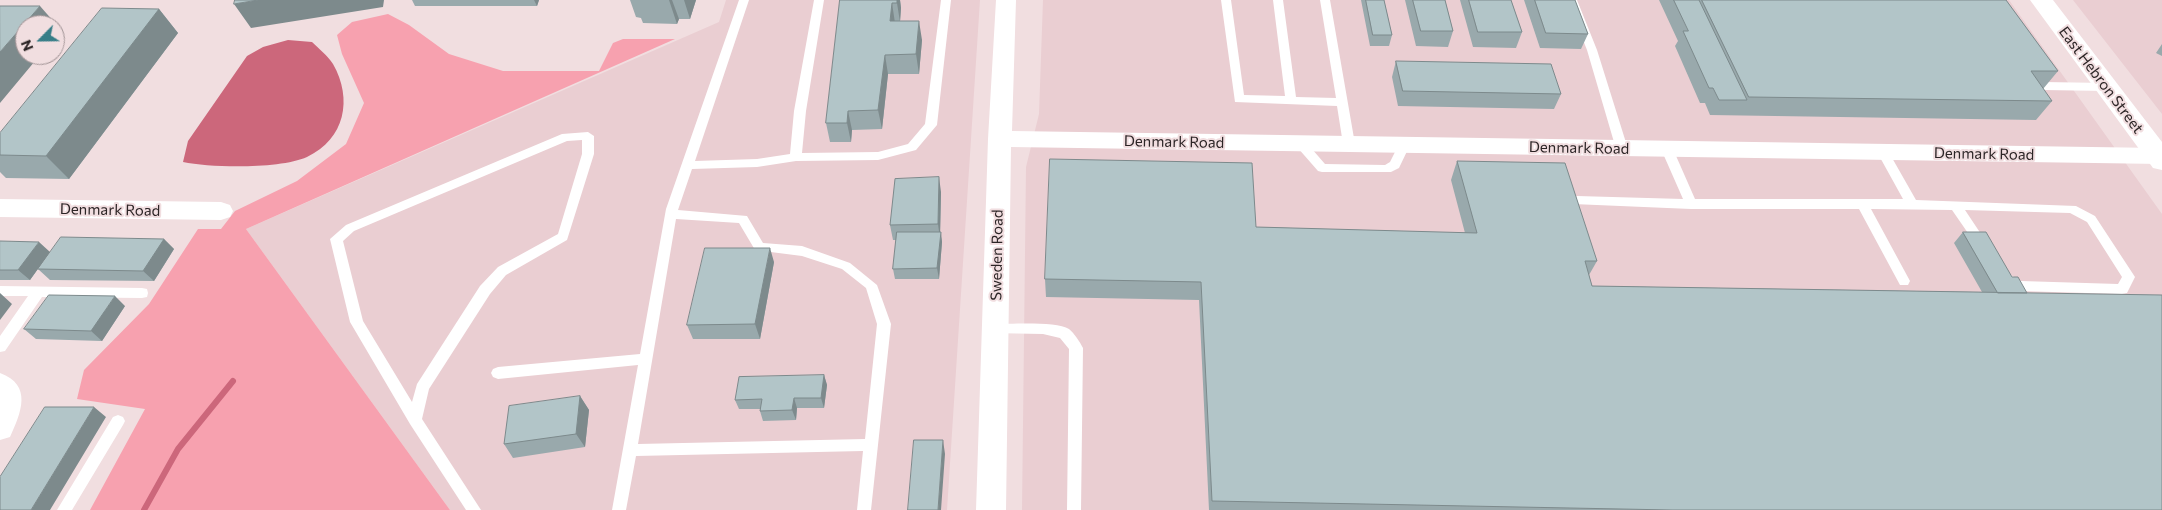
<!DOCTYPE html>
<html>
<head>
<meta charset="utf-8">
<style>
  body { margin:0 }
  #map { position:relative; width:2162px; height:510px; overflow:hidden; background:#f1dee0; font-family:Commissioner,sans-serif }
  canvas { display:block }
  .north { position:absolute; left:15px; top:15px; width:50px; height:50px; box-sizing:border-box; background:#f1dee0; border:1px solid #a29496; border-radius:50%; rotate:247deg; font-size:14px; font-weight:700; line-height:20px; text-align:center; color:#2c2526 }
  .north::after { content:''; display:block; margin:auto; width:18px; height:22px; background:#367d87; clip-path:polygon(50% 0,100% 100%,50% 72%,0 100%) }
</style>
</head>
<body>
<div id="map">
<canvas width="2162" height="510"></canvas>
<div class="north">N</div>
</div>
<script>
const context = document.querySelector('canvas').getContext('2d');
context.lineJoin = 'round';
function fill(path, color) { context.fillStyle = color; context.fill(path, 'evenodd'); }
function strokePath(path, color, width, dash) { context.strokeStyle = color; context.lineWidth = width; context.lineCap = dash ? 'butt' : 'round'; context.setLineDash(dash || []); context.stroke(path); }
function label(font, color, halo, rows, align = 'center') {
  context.font = font + ' Commissioner,sans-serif'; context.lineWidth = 4; context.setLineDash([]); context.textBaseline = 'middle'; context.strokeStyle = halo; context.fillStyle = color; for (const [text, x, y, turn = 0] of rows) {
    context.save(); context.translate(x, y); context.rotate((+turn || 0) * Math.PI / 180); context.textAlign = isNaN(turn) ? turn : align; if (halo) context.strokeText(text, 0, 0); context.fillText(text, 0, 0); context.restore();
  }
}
fill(new Path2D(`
  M726,0H980L947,510H450L246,229L719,22Z
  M1043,0H2009L2162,214V510H1022L1026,167L1039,114Z
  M2073,0H2162V114Z`), '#eaced2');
fill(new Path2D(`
  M388,14L409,25L449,54L503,71H599L613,43L623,39H675L246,229L450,510H90L145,409L77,399L84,370L149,304L198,229H221L235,211L297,181L346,144L364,103L342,54L337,35L352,22Z`), '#f7a1af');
fill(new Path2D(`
  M288,40L312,42C318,48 328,56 333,64C353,99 345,139 307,157C280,169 212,168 183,162L188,141L247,56L263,47Z`), '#cc677b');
strokePath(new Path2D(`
  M144,510L178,449L233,381`), '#cc677b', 6);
fill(new Path2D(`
  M739,0H749L695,161L757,159L790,154L794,111L814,0H824L806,111L802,153L878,152L908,144L925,124L941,0H951L937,125L916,150L878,160L796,161L757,167L692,169L678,210L747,216L763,243L802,246L850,263L877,285L891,324L871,510H857L863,451L636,456L626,510H612L638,365L498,379L493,377L491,373L493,369L498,367L640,354L666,209ZM676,219L739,223L755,250L802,256L842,269L866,288L877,324L865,439L638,444Z
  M1221,0H1231L1244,95L1285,96L1273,0H1283L1296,97L1336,98L1320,0H1330L1355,144L1353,147L1349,148L1343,144L1337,106L1235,102Z
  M1567,0H1577L1597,50L1628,149L1626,152L1622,153L1616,149L1587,50Z
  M2043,82L2106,83L2112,87L2106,91L2043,90L2037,86Z
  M588,132L594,136V154L567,240L506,275L490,294L429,389L422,419L481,510H466L410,424L350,322L330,239L346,225L562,134ZM582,140V154L558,234L498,267L480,286L417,384L412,402L363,321L343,241L354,231L567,141Z
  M1301,140L1305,141L1325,164L1385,165L1390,162L1400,142H1408L1410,145L1399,168L1391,172H1322L1318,171L1297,147L1295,144Z
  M1667,145L1673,149L1695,199H1903L1877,152L1883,148L1887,149L1916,200L2076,206L2095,216L2135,277L2127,293L2122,294L2018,291L2005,283L2003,279L2005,275L2009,274L2021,281L2118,284L2122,277L2087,222L2070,213L1965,210L1989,246L1987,249H1979L1952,210L1871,209L1910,281L1908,285H1900L1859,209H1691L1573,204L1571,201L1573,198L1577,196L1683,199L1661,149Z
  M0,286L142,288L147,289L148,293L147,297L142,298L42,297L5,351L0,352V336L28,296H0Z
  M995,324C1011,324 1057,321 1069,329C1074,333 1080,342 1083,348L1081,510H1067L1069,349L1060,338L1043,334L990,333L988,329L990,325Z
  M118,415L123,417L125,421L123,425L72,510H57L113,417Z`), '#fff');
fill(new Path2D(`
  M996,0H1016L1012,131L2159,148H2162V164L1011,147L1006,510H976L988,139Z
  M0,199L221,202L230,205L233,211L230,217L221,220L0,217Z
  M0,373C33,385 21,413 10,437L0,440Z`), '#fff');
fill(new Path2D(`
  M2030,0H2053L2162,142V170L2153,168Z`), '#fff');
fill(new Path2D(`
  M412,0H548H539L537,6H415Z
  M630,0H696L690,19H679L677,24L643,23L641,18L636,17Z
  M840,0H900L901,8L900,21L922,40L919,74H888L882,129L852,130L851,142H830L826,123Z
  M1361,0H1384L1392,35L1389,46H1370Z
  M1405,0H1445L1453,31L1448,47L1416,46Z
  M1460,0H1511L1522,32L1516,48L1473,47Z
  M1524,0H1575L1588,34L1581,49L1540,48Z
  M1659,0H2006L2058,71L2043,89L2052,101L2036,120L1710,115L1705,103H1700L1675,46L1678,41Z
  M159,9L178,33L69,179L6,178L0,172V133Z
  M2162,44V56L2156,53Z
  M1396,61L1561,94L1554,109L1398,106L1392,77Z
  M1457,161L1597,261L1589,275L1592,286L1982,292L1954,243L1963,232L2012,277L2027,293L2162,510H1209L1199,300L1046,297L1045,279L1256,227L1465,233L1451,180Z
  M941,192L940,232L942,242L939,279H895L893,269L896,240H893L890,225Z
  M164,239L174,249L154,281L50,280L38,269Z
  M0,241L50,252L30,280H0Z
  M774,262L760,339H693L687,325Z
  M125,306L102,341L36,339L24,329Z
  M824,375L827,385L824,408H797L796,420L763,421L760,411V409H739L735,400Z
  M580,396L589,410L585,447L513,458L504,444Z`), '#99a9ac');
fill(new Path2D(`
  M258,0H384L383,7L251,28L234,4Z
  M534,0H539L537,6Z
  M669,0H672L679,19L677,24Z
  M684,0H696L690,19Z
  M897,0H900L901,8L900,22L897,3Z
  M892,3L895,23L890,21Z
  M40,6L61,30L55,37V25H25V55H40L0,103V52Z
  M159,9L178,33L69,179L46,156Z
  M919,21L922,40L919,74L916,54Z
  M885,55L888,74L882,129L878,110Z
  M848,111L852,130L851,142L847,123Z
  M939,177L941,192L940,239L938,224Z
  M941,232L942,242L939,279L937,268Z
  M164,239L174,249L154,281L143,271Z
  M39,242L50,252L30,280L18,270Z
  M770,248L774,262L760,339L755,324Z
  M0,293L12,304L0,320Z
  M115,296L125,306L102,341L91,331Z
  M824,375L827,385L824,408L821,398Z
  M580,396L589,410L585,447L576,434Z
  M794,398L797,408L796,420L792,410Z
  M94,407L106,417L50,510H31Z
  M943,440L945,454L941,510H938Z`), '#7d8a8c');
const building = new Path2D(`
  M235,0H258L234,4Z
  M840,0H897V3H892L890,21H919L916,54L885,55L878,110L848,111L847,123H826Z
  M1366,0H1384L1392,35H1373Z
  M1413,0H1445L1453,31H1421Z
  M1469,0H1511L1522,32H1478Z
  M1535,0H1575L1588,34L1546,33Z
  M1674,0H1699L1747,100H1719L1713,88H1709L1683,31H1688Z
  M1702,0H2006L2058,71H2031L2052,101L1749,97Z
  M0,6H40L0,52Z
  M102,8L159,9L46,156L0,155V133Z
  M1396,61L1551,64L1561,94L1403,91Z
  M1050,159L1252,163L1256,227L1477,233L1457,161L1565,163L1597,261H1585L1592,286L2162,295V510H1672L1212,501L1201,282L1045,279Z
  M939,177L938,224L890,225L895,179Z
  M897,232H941L937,268L893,269Z
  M1963,232H1986L2012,277H2018L2027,293H1998Z
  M61,237L164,239L143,271L38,269Z
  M0,241L39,242L18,270H0Z
  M705,248H770L755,324L687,325Z
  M49,295L115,296L91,331L24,329Z
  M824,375L821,398H794L792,410L760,411L762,399L735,400L739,377Z
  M580,396L576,434L504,444L509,406Z
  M45,407H94L31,510H0V477Z
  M914,440H943L938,510H908Z`);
fill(building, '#b2c5c8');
strokePath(building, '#7d8a8c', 1);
label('15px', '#2c2526', '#f1dee0', [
  ["East Hebron Street",2101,80,53],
  ["Denmark Road",1174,142,1],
  ["Denmark Road",1579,148,1],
  ["Denmark Road",1984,154,1],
  ["Denmark Road",110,210,1],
  ["Sweden Road",997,255,-89]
]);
</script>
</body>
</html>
